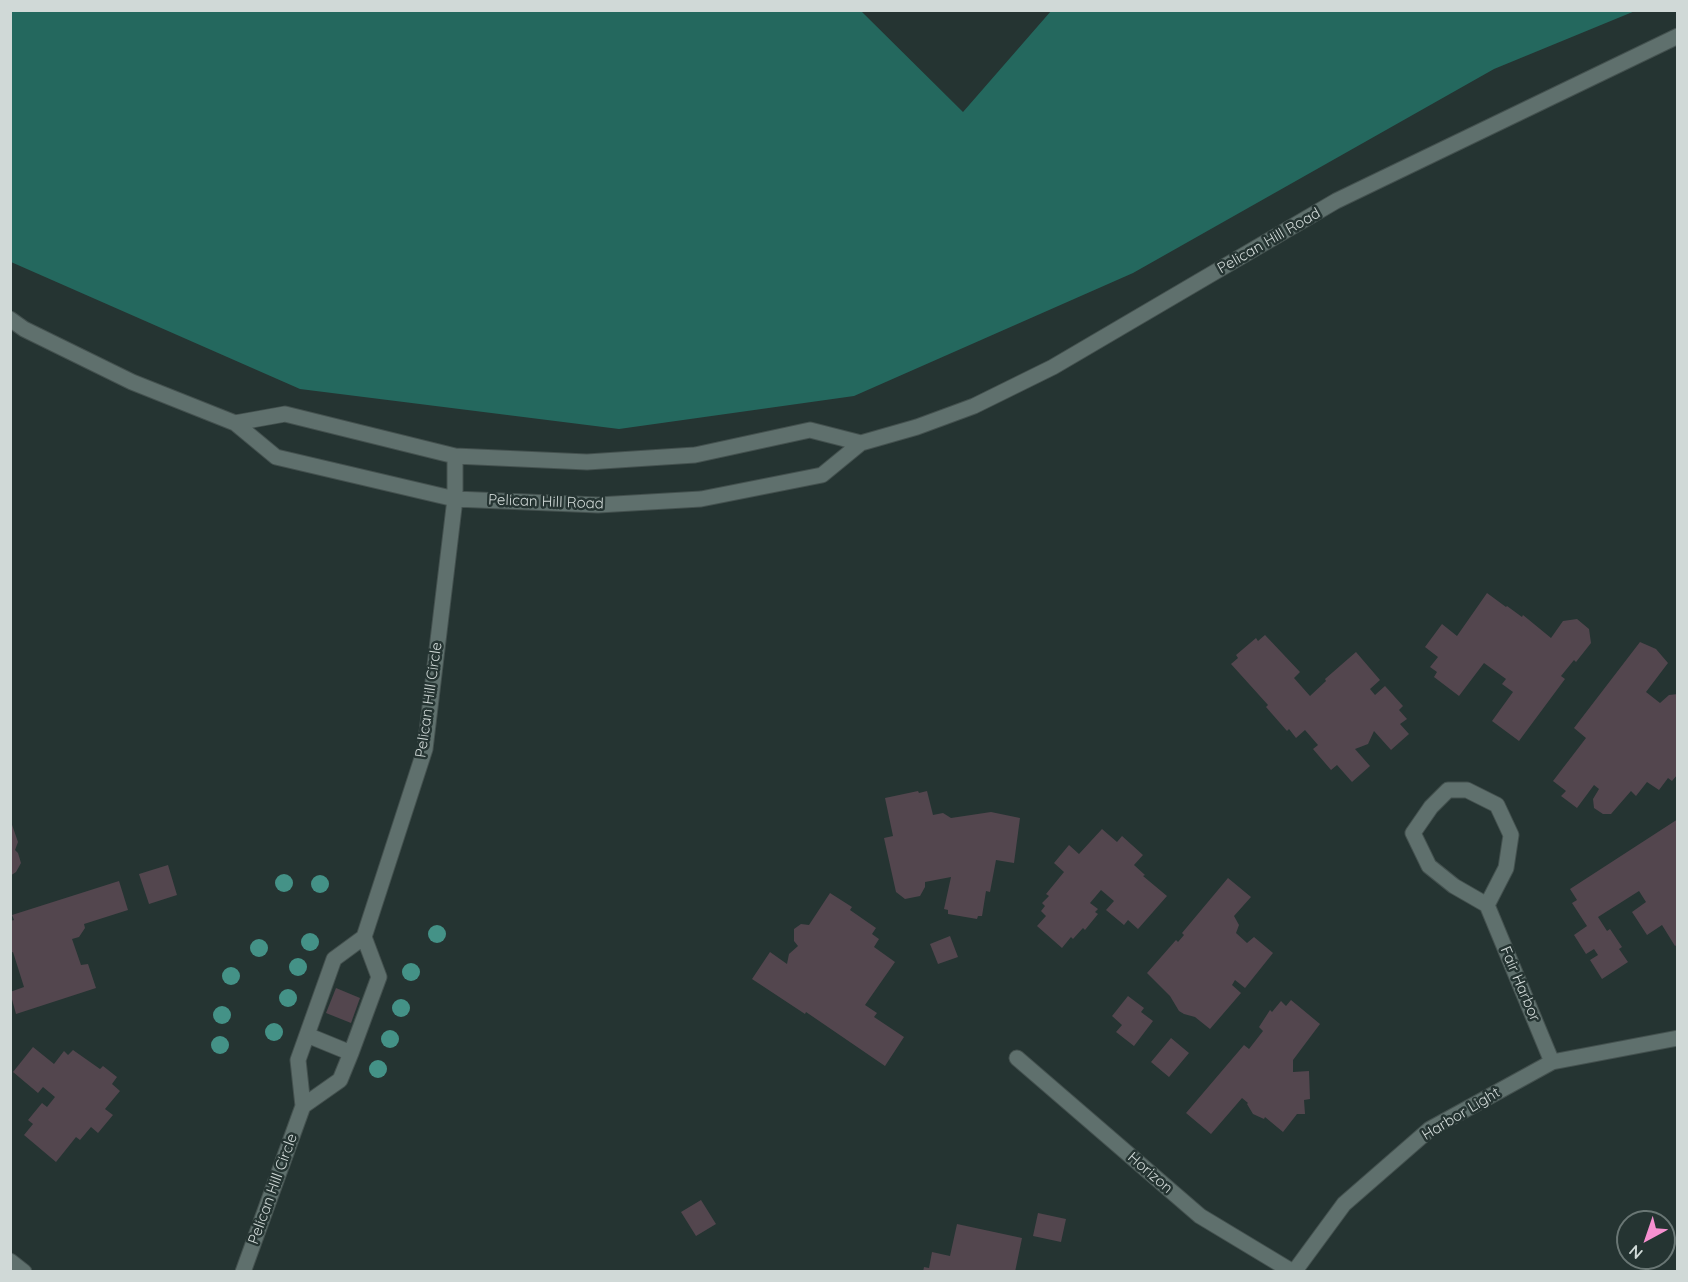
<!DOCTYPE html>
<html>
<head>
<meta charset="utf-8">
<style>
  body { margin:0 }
  #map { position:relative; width:1688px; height:1282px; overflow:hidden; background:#253432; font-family:Quicksand,sans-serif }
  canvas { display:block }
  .frame { position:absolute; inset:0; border:12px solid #d0d9d7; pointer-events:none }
  .north { position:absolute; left:1616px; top:1210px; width:60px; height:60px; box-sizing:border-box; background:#253432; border:2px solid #697674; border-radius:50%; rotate:220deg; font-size:16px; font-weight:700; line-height:24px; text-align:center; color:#d0d9d7 }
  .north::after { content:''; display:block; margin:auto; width:21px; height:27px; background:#f690d0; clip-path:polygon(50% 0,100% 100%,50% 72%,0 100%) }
</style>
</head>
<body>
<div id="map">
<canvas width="1688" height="1282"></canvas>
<div class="frame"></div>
<div class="north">N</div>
</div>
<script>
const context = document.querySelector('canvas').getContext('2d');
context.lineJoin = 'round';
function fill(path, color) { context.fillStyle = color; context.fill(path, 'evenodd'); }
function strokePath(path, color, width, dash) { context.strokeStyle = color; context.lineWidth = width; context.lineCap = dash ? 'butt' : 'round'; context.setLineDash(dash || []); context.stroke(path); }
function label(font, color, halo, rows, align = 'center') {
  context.font = font + ' Quicksand,sans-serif'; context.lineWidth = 5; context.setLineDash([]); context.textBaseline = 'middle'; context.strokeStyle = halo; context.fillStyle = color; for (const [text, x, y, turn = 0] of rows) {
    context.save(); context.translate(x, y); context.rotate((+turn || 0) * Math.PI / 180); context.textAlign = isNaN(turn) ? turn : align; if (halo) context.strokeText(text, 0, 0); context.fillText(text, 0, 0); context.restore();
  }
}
fill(new Path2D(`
  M11,10L861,11L963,112L1051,11H1635L1494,69L1133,273L854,396L619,429L300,389L11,262Z`), '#24685e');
fill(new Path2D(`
  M1487,593L1506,607L1507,606L1522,617L1523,615L1551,638L1563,621L1577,619L1589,629L1591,643L1576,662L1574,660L1561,676L1565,679L1519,741L1492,721L1513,692L1502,684L1506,679L1484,663L1459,696L1434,677L1437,672L1430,667L1438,657L1425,647L1442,624L1457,636Z
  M1265,635L1300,672L1294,678L1310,696L1326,681L1325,679L1356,652L1380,680L1370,689L1375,695L1385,686L1403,706L1399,710L1407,719L1400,724L1409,734L1391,750L1374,731L1368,744L1355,749L1370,766L1352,782L1337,765L1331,770L1313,749L1318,745L1305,730L1296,738L1289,729L1287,731L1266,707L1268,705L1231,664L1238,658L1236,655L1256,638L1258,641Z
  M1640,642L1656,649L1668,663L1646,692L1660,703L1669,695L1678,694V774L1672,781L1668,778L1659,790L1647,782L1636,796L1631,791L1611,814H1603L1594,808L1593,799L1599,789L1594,785L1577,808L1561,796L1566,791L1553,781L1586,738L1574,728Z
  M918,791L919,793L927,791L933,815L943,813L951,818L991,812L1020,818L1014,863L996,860L990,892L986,891L982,916H978L977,919L948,914V910L944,909L951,877L925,882V887L920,896L905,899L896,892L884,838L893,836L885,798Z
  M10,819L18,842L15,850L18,853L21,863L16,872L10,876Z
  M1678,819V944L1675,946L1662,925L1647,935L1632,912L1646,902L1639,891L1598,917L1607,931L1610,929L1622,947L1619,949L1628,962L1602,979L1590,960L1598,955L1594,949L1586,954L1574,935L1587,926L1572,903L1577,900L1570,889Z
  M1102,829L1117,842L1122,836L1143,855L1134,865L1145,875L1143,876L1167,896L1138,929L1128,920L1124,925L1106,910L1114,901L1101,890L1090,903L1098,909L1095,912L1098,914L1085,930L1083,928L1073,939L1071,937L1062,948L1037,926L1046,916L1041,911L1045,906L1042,903L1049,896L1046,894L1064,872L1054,863L1069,845L1079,854Z
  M168,865L177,895L149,904L139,874Z
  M1228,878L1251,897L1234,916L1239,925L1236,933L1247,943L1254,937L1273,953L1245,988L1235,980L1232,985L1241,993L1210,1029L1195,1017L1184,1014L1179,1011L1170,996L1147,973L1176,940L1178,942L1184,935L1182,933Z
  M119,881L128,910L84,924L85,928L79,937L72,939L81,965L88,964L96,988L16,1014L10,992L24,987L13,952L10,953V921L14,920L12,915Z
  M830,893L852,907L850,910L876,928L872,934L879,939L874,947L895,962L865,1005L877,1013L874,1017L904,1037L885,1066L806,1012L805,1014L752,979L770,952L787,964L789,954L798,946L794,941V929L801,924L809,925Z
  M950,936L958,957L938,964L930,944Z
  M336,988L360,998L351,1023L326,1013Z
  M1128,996L1144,1008L1141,1012L1153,1021L1134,1046L1116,1032L1122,1025L1112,1016Z
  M1291,1000L1320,1024L1293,1060V1072L1309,1071L1310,1099L1304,1100L1305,1114H1297L1283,1132L1265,1117L1264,1119L1253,1114L1247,1104L1248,1103L1242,1098L1211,1134L1186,1113L1244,1045L1249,1049L1263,1031L1259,1027L1270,1010L1272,1012L1281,1001L1286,1006Z
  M1171,1038L1189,1053L1169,1077L1151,1062Z
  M33,1047L54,1064L64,1051L68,1055L73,1050L100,1069L103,1066L117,1077L112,1084L120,1091L105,1109L113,1115L98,1133L91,1127L80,1140L76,1137L56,1162L24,1135L33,1124L28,1120L42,1103L47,1107L55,1097L43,1087L38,1093L13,1072Z
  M701,1200L716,1224L696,1236L681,1212Z
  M1038,1213L1066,1219L1061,1242L1033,1236Z
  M957,1224L1022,1238L1015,1272H923L924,1267L929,1268L932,1252L950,1256Z`), '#53464e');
const minor = new Path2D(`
  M10,319L24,329L132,382L235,423L276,457L455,499L598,505L701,499L822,475L861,443L917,427L974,406L1053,367L1336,201L1678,36
  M235,423L285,414L455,456L587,462L695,455L810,430L861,443
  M1487,905L1506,868L1511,835L1497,805L1467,790H1448L1431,807L1413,833L1429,866L1454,886L1487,905L1552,1062
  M307,1035L351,1053
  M1017,1058L1200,1216L1293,1272
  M303,1106L298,1060L334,959L364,937L425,749L455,499V456
  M10,1261L24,1272
  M243,1272L303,1106L340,1080L351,1053L379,977L364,937
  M1294,1272L1344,1204L1430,1129L1552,1062L1678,1038`);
strokePath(minor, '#44514f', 17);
strokePath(minor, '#5f706d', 15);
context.fillStyle = '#449287';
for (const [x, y] of [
  [284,883],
  [320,884],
  [437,934],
  [310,942],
  [259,948],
  [298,967],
  [411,972],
  [231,976],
  [288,998],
  [401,1008],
  [222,1015],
  [274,1032],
  [390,1039],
  [220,1045],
  [378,1069]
]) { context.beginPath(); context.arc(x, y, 9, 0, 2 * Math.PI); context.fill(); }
label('15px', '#d0d9d7', '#253432', [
  ["Pelican Hill Road",1269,241,-30],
  ["Pelican Hill Road",546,502,2],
  ["Pelican Hill Circle",429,700,-82],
  ["Fair Harbor",1520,984,67],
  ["Harbor Light",1461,1114,-31],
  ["Horizon",1150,1173,41],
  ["Pelican Hill Circle",273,1189,-70]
]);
</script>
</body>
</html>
